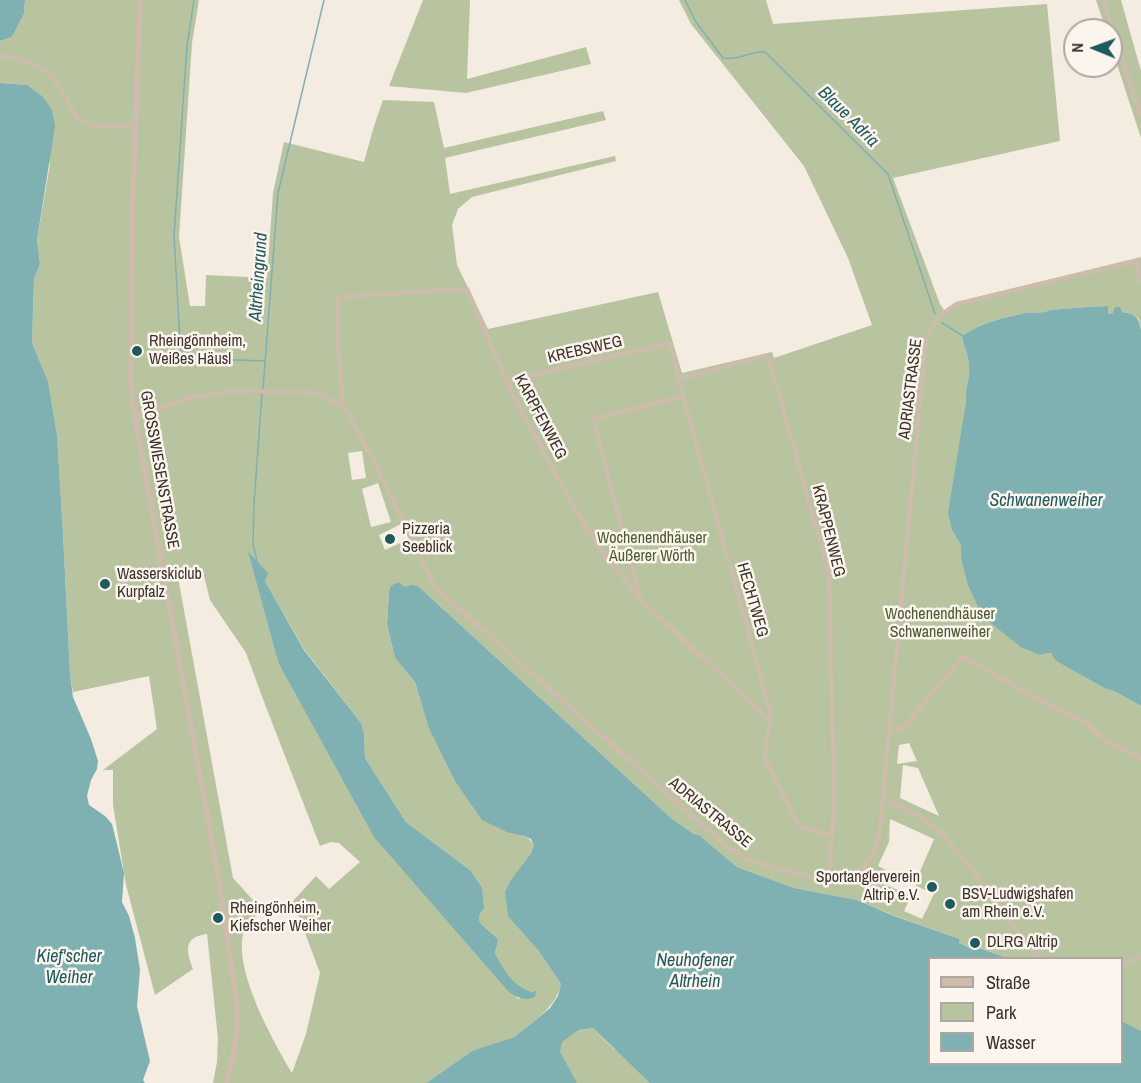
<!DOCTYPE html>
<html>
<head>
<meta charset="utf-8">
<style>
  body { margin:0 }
  #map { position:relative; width:1141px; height:1083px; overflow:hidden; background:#f4ebe1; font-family:"Archivo Narrow",sans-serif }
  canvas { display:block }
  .legend { position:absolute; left:928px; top:957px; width:195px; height:108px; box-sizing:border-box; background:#fbf5ee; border:2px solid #aea6a0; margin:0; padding:8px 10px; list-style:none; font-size:18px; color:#3b302b }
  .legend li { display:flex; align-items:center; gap:12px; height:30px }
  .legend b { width:30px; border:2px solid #aea6a0 }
  .north { position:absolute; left:1063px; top:18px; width:60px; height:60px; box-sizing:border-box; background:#fbf5ee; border:2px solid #aea6a0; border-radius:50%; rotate:271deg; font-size:16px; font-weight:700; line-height:24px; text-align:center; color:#3b302b }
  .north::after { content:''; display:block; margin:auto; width:21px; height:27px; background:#1f5a5e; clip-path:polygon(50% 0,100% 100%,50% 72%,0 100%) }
</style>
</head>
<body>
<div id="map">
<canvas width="1141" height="1083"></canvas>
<ul class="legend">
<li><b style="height:8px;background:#cdbbac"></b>Straße</li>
<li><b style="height:16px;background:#b8c4a0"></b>Park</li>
<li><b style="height:16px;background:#7fb0b2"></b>Wasser</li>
</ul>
<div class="north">N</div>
</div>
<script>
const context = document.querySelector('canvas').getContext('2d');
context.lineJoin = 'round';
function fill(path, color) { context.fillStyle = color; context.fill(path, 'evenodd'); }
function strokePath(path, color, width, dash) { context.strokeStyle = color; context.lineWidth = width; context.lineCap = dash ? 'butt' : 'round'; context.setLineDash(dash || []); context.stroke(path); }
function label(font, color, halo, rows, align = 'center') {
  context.font = font + ' "Archivo Narrow",sans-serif'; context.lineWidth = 5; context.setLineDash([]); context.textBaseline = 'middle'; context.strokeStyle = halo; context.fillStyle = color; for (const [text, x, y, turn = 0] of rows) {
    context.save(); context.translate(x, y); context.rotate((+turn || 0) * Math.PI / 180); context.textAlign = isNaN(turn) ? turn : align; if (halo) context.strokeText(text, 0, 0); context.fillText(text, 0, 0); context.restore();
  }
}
fill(new Path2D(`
  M25,0H199L192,43L179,237L190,306H205L206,275L267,278L273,193L284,142L364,162L374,126L383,100L434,102L444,148L603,111L606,120L445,158L450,194L615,156L616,161L472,197L458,209L452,225L457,265L488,329L658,292L682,373L772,352L774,358L872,325L848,258L804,166L691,24L679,0H766L773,24L1047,4L1060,141L893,178L940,304L944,310L957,302L1141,257V330C1141,329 1139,321 1139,320C1134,311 1119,311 1110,314L1108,313L1107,306L1087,307L1050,310C1043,314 1035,312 1027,313C1008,317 978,323 963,336L962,339C965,348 969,358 969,368C970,380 964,391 966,402L952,530L961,545V558L1046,653H1051L1055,660L1106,689L1114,691L1141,706V1031L1122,1021V958H1007L978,947L976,950L959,943L960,939L895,916L857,900L794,888L737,867L699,835L694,834L672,819L418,586L389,591L387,624L395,658L415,682L428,726L509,833C520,835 529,835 534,846L530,855L538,950L561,984C555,1009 536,1017 520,1034L563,1041L579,1030L593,1028L615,1050L827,1083H543L472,1051L426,1083H213L217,1062L218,1039L207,934C183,937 186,951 193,969L155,995L126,885L113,805V770H103L157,729L149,676L73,692L70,674L63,533L57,435L48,381L32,343L34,279L40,264L37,240L50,164L27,85L0,83V41L12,37L24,14ZM362,451L366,478L352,480L348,453ZM378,483L391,522L371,527L362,489ZM401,524L409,539L385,550L379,535ZM249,552L267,573L265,581L304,649L361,723L364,733L365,758L406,822L470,870L479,920L481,924L497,938L498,941L495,953C504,970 513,988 533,992L518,999L278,662ZM202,568L210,600L246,653L266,707L320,846L331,842L339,843L360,862L329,889L316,876L293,901L320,973L306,1034L292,1073C273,1041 232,968 244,931C246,923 257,916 262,910L233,878L177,572ZM909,743L917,761L897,764L899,745ZM903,765L918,768L939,816L900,798ZM890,819L934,839L915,883L916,884V886L934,894L922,919L904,911L911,896L880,882L886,870L878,866L889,842Z
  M423,0H470L467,79L586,47L591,64L466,93L389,86Z
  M1096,0H1121L1141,71V138L1111,46V30H1106Z`), '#b8c4a0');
fill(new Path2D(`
  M0,0H25L24,14L12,37L0,41Z
  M0,83L27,85L43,97L52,110L55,126L37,240L40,264L34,279L32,343L48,381L57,435L63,533L70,674L73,697L91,739L98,761L97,769L91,780L87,796L89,805L105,816L112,824L124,873L122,902L129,916L135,938L140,970L137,1006L150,1061L143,1080L145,1083H0Z
  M1108,306V313L1110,314L1113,313L1115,307H1120L1122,312C1136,314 1138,316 1141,330V706L1114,691L1106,689L1058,662L1055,660L1051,653H1046L1040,655L1021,647L983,617L968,585L961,558V545L952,530L948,513L966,402C964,391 970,380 969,368C969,358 965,348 962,339L963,336C978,323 1008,317 1026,313C1034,312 1043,314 1050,310L1087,307Z
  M248,551L268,573L265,581L304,650L361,723L364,733L365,758L406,822L470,870L482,888L484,908L479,915V920L481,924L497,938L498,941L495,953C504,970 513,987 533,992L536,991L535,997C524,1001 518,998 509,992L374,837L278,662Z
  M398,582L405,587L412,585L418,586L672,819L694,834L699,835L737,867L794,888L857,900L894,916L960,939L959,943L975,950L977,947L1007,958H930V1064H1122V1021L1141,1031V1083H650L593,1028L579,1030L562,1042L560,1052L577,1083H426L472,1051L515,1037L550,1008L558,996L561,984L538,950L508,916L505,892L511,880L530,855L534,846L531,839L524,836L509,833L482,820L455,781L428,726L415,682L395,658L387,624L389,591L391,586Z`), '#7fb0b2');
strokePath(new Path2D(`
  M194,0L187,46L174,236L181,358L265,361
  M685,0L696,22L723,58C737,61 751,51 765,52L888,174L935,314
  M942,323L963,336
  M263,389L278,193L324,0
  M257,561L253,544L254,503L262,394`), '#7fb0b2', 1.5);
strokePath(new Path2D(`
  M1103,0L1141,116
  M0,56C47,59 58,83 78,120L95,126L135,127
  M1136,261L1141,282
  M679,379L765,356L769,358L829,574L834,802L829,881
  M507,381L670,343L683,396L770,711L771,715L765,753L766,761L798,824L802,827L832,836
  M343,408L338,344V297L467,289L513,396L571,502L600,550L640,599L770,720
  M134,417L193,397L232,391L301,392L315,393L328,398L343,408L348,413L375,463L435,587L719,840L744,858L768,866L829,881L842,880L854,876L865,866L874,853L879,838L926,338C934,322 941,314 957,304L1141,260
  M640,597L593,419L683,396
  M890,728L902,729L963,657L1051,706L1086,722L1107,742L1138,756L1141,759
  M883,799C903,808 925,818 942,834C978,871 1005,921 1040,958
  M1122,965L1141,956`), '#cdbbac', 4.5);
strokePath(new Path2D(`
  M140,0L132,223L131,381L132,401L218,875L237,1004V1035L227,1083`), '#cdbbac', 6);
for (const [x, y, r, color] of [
  [137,351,6,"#1f5a5e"],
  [390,539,6,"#1f5a5e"],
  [105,584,6,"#1f5a5e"],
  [932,887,6,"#1f5a5e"],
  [950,904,6,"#1f5a5e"],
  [218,918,6,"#1f5a5e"],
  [975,943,6,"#1f5a5e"]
]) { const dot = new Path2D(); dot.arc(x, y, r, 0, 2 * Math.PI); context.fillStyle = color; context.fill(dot); strokePath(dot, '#fbf5ee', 2); }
label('16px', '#3b302b', '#fbf5ee', [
  ["Rheingönnheim,",149,342],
  ["Weißes Häusl",149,360],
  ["Pizzeria",402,530],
  ["Seeblick",402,548],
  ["Wasserskiclub",117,575],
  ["Kurpfalz",117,593],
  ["Sportanglerverein",920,878,"right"],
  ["Altrip e.V.",920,896,"right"],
  ["BSV-Ludwigshafen",962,895],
  ["am Rhein e.V.",962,913],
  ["Rheingönheim,",230,909],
  ["Kiefscher Weiher",230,927],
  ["DLRG Altrip",987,943]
], 'left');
label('16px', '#3b302b', '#fbf5ee', [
  ["KREBSWEG",585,350,-13],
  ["ADRIASTRASSE",911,389,-83],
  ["KARPFENWEG",540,417,62],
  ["GROSSWIESENSTRASSE",159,470,80],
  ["KRAPPENWEG",828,531,76],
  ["HECHTWEG",752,600,74],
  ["ADRIASTRASSE",710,813,39]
]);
label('16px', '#4a5a2e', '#fbf5ee', [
  ["Wochenendhäuser",652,539],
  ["Äußerer Wörth",652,557],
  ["Wochenendhäuser",940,615],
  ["Schwanenweiher",940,633]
]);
label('italic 18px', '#1f5a5e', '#fbf5ee', [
  ["Blaue Adria",848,117,45],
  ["Altrheingrund",259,277,-86],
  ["Schwanenweiher",1046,501],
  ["Kief'scher",69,957],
  ["Weiher",69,978],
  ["Neuhofener",695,961],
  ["Altrhein",695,982]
]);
</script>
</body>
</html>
